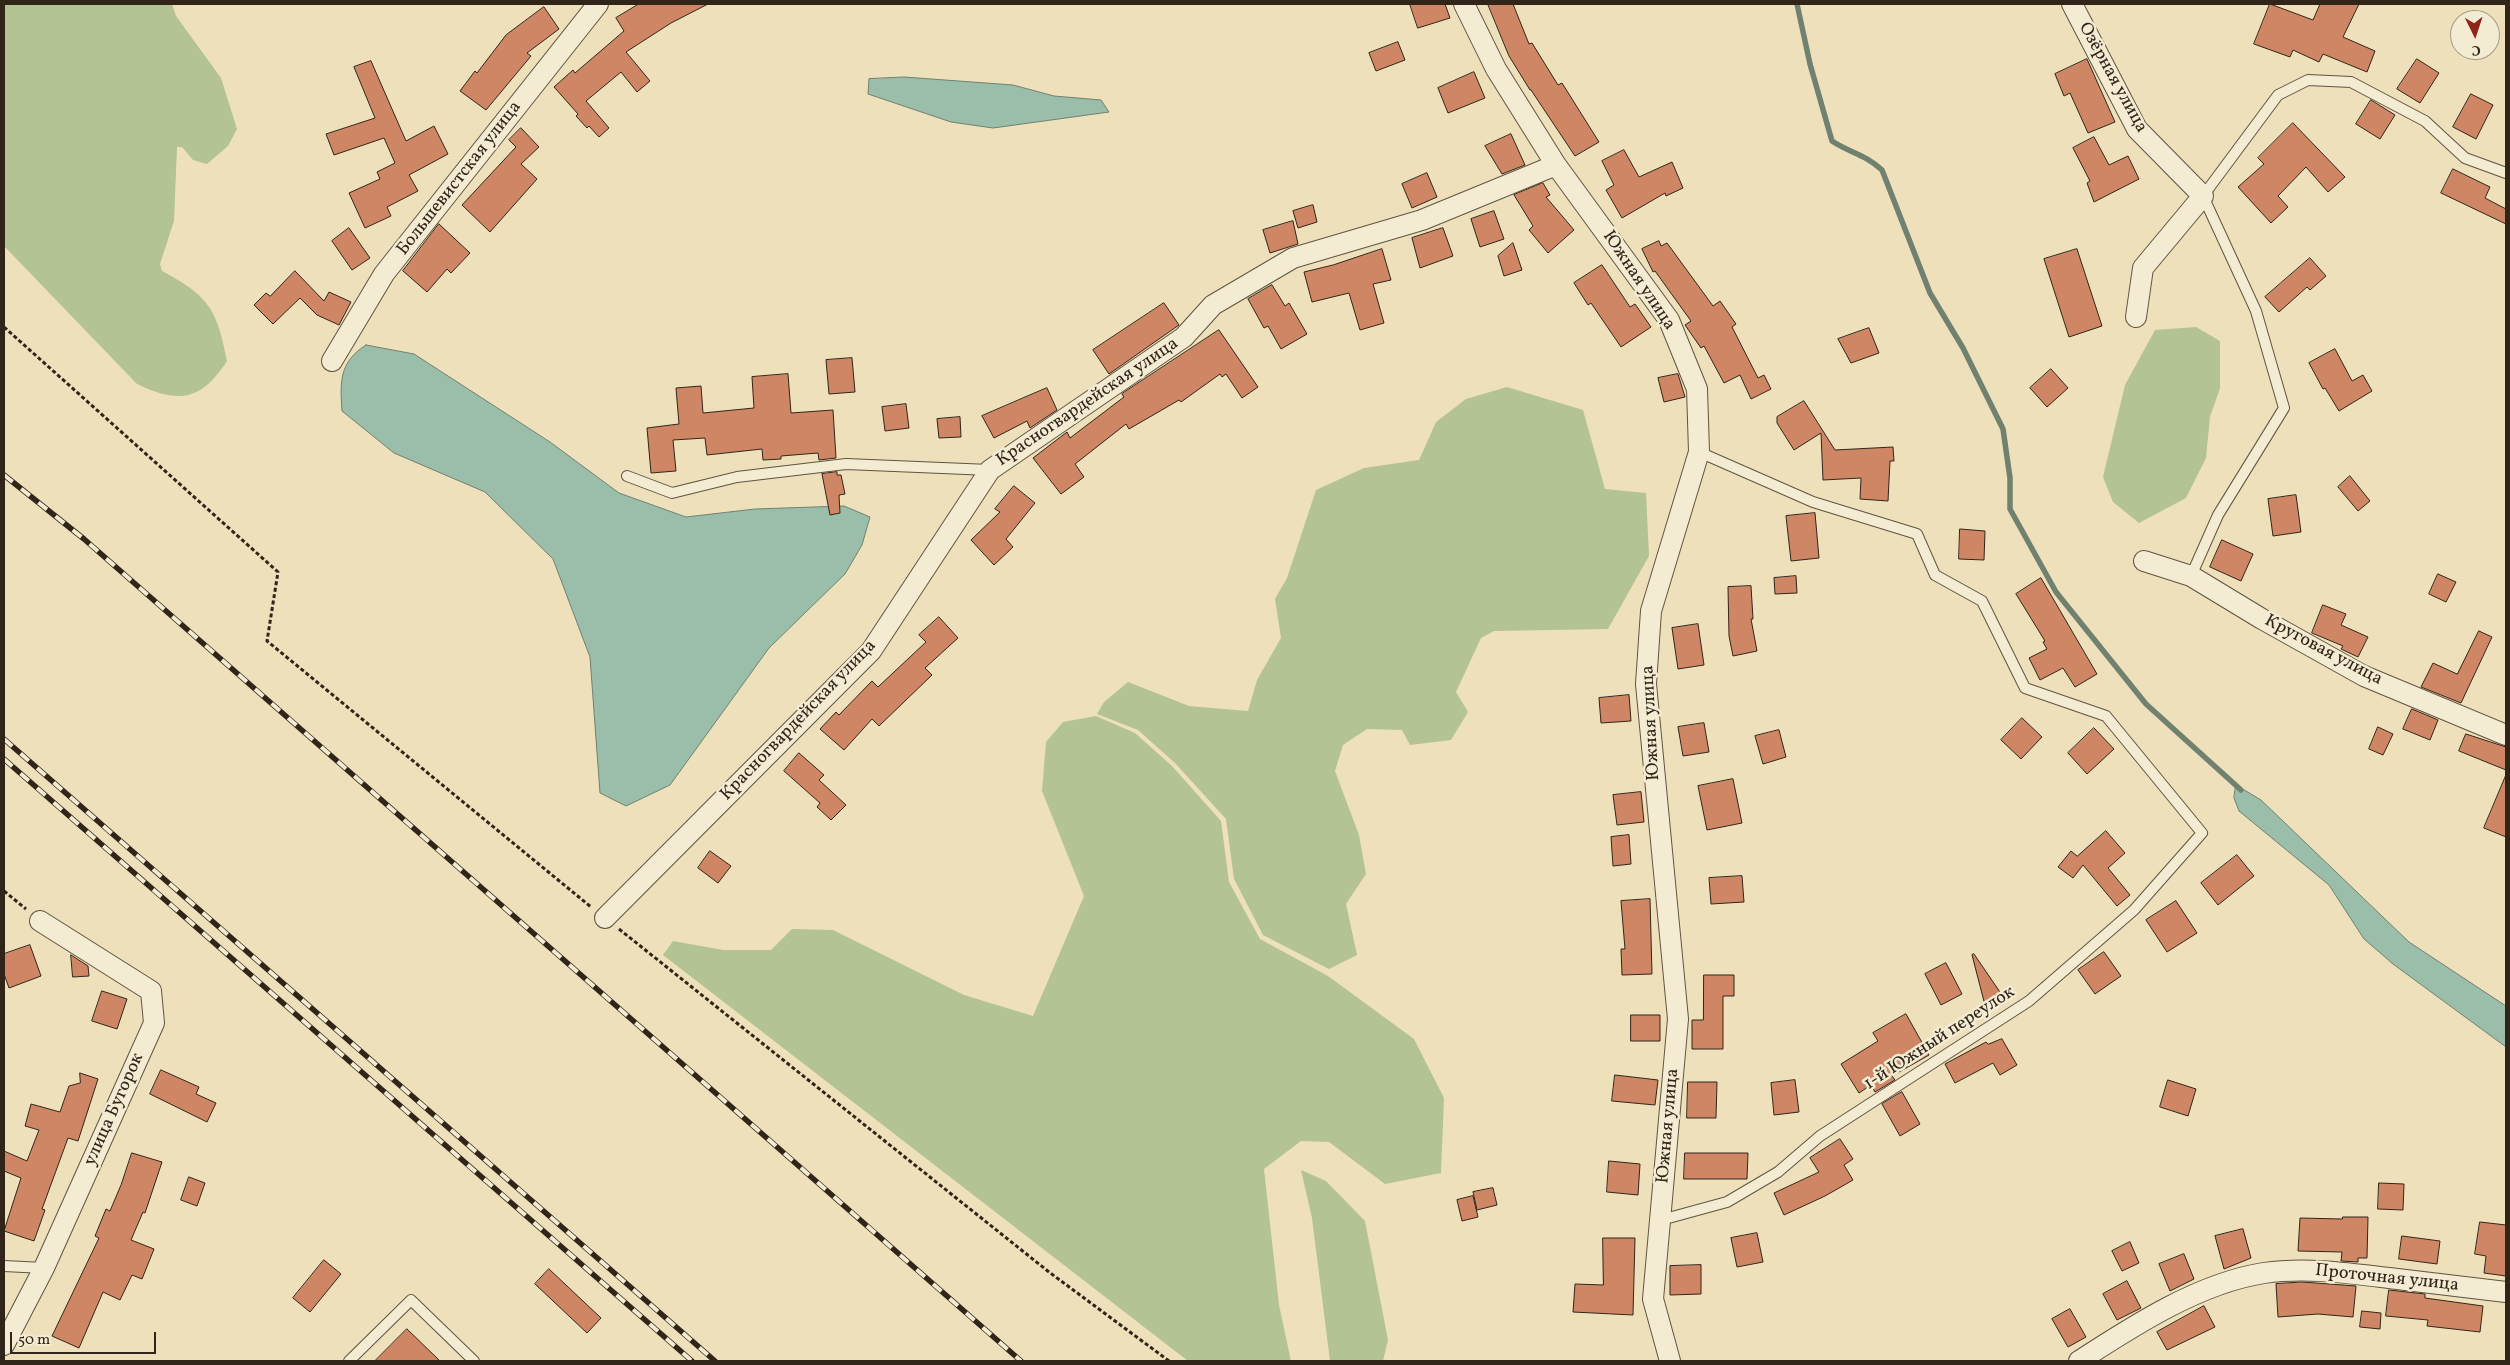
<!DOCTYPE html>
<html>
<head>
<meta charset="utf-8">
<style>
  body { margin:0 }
  #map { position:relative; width:2510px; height:1365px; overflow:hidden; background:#ede0ba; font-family:Vollkorn,serif }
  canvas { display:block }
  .frame { position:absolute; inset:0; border:5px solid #31251a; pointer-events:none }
  .north { position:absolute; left:2450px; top:10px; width:50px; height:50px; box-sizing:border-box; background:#f3ebd2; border:1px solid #a59c88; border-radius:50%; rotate:176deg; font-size:14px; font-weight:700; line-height:20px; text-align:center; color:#31251a }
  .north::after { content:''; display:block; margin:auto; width:18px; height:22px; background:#8f2418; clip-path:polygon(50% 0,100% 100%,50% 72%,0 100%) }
  .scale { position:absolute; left:10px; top:1332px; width:146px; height:22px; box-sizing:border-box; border:2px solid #31251a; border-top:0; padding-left:6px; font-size:15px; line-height:18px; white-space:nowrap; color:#31251a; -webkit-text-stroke:4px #f3ebd2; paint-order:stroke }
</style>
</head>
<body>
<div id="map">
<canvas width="2510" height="1365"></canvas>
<div class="frame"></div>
<div class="north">С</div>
<div class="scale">50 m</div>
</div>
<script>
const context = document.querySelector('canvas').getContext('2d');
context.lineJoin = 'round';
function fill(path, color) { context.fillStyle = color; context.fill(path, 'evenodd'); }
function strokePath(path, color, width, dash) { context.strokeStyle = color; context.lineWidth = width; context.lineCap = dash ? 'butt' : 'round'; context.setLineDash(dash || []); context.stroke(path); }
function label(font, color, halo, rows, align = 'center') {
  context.font = font + ' Vollkorn,serif'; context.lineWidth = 5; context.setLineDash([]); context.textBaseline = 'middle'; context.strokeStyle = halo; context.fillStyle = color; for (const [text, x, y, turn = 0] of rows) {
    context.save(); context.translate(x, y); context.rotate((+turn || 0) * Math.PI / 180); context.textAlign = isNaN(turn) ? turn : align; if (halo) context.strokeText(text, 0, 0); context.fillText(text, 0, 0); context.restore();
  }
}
fill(new Path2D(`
  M4,4H172L176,16L221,78L237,129L228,146L207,164L193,160L182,147H177L174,221L160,264L162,271C209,296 217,309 227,361C201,401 179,404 137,384L4,246Z
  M2196,327L2220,341V388L2210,417L2206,458L2186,498L2139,523L2113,502L2103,477L2125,385L2155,330Z
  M1507,387L1583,410L1605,489L1646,493L1649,556L1608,629L1494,631L1481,638L1456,692L1468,712L1451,740L1410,745L1402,730L1367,729L1343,745L1335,771L1359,835L1366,874L1346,904L1357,955L1329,969L1263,935L1234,879L1226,819L1175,763L1138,730L1097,714L1104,702L1128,682L1189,706L1248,711L1257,680L1281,638L1275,599L1287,578L1316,490L1364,468L1419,460L1436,422L1466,399Z
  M1096,716L1135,733L1172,766L1221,821L1229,882L1260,939L1328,976L1414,1039L1444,1098L1441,1173L1385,1184L1329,1142L1301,1141L1264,1169L1279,1305L1291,1361H1188L663,955L673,941L723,950H771L792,929L833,930L964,995L1033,1016L1084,896L1042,791L1046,742L1063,722Z
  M1301,1170L1326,1181L1365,1221L1388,1340L1383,1361H1330L1312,1218Z`), '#b4c393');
const water = new Path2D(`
  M904,77L1013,85L1054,96L1101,100L1109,112L993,128L951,122L868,94L869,79Z
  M366,345L414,354L550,442L619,493L686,517L755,509L844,506L870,517L862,545L845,574L769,648L670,785L626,806L600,793L590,657L553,559L485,492L394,453L342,411C340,382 339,362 366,345Z
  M2236,785L2261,800L2409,942L2506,1006V1047L2393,964L2364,939L2329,885L2239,811L2234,798Z`);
fill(water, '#9abeaa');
strokePath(water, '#708170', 1);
strokePath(new Path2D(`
  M1797,4L1810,64L1832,141C1850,153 1865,154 1882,170L1930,293L1963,348L2003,429L2010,478V509L2056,592L2146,704L2241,790`), '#708170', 5.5);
const building = new Path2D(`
  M639,4H708L671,23L626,52L650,81L637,92L621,72L586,101L609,128L599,137L589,126L587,128L576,116L578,114L554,87L573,70L575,73L624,31L616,18Z
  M1410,4H1445L1450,18L1418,28Z
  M1488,4H1513L1529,44L1532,43L1558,85L1562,83L1599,142L1575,156L1531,90H1530L1509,56Z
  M2270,4L2313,20L2320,4H2359L2343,37L2375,51L2367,72L2323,54L2319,62L2293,50L2290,57L2254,44Z
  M544,7L559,29L527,53L531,56L486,110L460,91L475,71L477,73L506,35Z
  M1398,42L1405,60L1376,71L1369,53Z
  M2087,59L2115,122L2088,133L2070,93L2064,96L2055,74Z
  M2417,59L2439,73L2420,103L2397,89Z
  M371,61L406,141L434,126L448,154L409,175L418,191L387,207L391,216L365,228L349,193L380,179L377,172L395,163L384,138L334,155L326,134L375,118L354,67Z
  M1474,72L1485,98L1448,113L1438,88Z
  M2471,94L2493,105L2476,139L2453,127Z
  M2371,100L2395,115L2380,139L2356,124Z
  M2293,123L2345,177L2328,192L2306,167L2278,196L2288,207L2271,223L2238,187L2264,164L2258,158Z
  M521,128L539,147L521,164L537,179L490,232L462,205L516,147L509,140Z
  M1511,134L1525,165L1502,174L1485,146Z
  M2094,137L2109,165L2128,156L2139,179L2094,202L2087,183L2090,181L2073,148Z
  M1624,150L1639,177L1672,162L1683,188L1666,196L1665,193L1622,218L1606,190L1614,185L1602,161Z
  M2453,169L2490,187L2485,198L2506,209V224L2441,193Z
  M1427,173L1437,197L1412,208L1402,184Z
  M1543,183L1550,195L1546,197L1574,230L1548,253L1529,230L1533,226L1514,195Z
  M1313,205L1317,222L1298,228L1293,211Z
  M1494,211L1504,239L1480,247L1471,219Z
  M1293,221L1298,244L1270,253L1263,230Z
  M439,224L470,253L451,273L447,269L427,292L403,271Z
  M349,228L370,258L352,270L332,241Z
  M1443,228L1453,256L1420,268L1412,238Z
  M1659,241L1661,246L1667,243L1713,306L1720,301L1736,324L1732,327L1758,378L1764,375L1771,389L1751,399L1740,375L1724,383L1704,346L1701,348L1685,325L1691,321L1655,271L1653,272L1642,249Z
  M1513,243L1522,270L1504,276L1498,256Z
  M1382,249L1391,280L1373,284L1384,323L1360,330L1349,293L1312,302L1304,272L1333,265Z
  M2077,249L2102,326L2069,337L2044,259Z
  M2310,258L2326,276L2310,290L2307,287L2279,312L2265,297Z
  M1602,265L1630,307L1635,304L1651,327L1621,347L1591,303L1588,305L1574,283Z
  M295,271L324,301L329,292L351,302L339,325L317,315L300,298L273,324L254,305L266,293L270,296Z
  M1272,285L1285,306L1289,303L1307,334L1281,349L1268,326L1264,328L1248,299Z
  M1164,303L1179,325L1109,374L1093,350Z
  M1869,328L1879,353L1851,363L1838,339Z
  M1219,330L1258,387L1242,398L1226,374L1222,377L1220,374L1181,402L1179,400L1129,429L1126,424L1075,464L1084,477L1061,494L1033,458L1067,432L1070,438L1124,397L1122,394Z
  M2335,349L2352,381L2363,375L2372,391L2339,411L2325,388L2323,389L2309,363Z
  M852,358L855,392L829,394L826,360Z
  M2051,369L2068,388L2047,407L2030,388Z
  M788,374L791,413L833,410L836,458L819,460L818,453L781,456V459L763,460L762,449L707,455L705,438L673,440L676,471L651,473L647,428L679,424L676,388L701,386L703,413L754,408L752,377Z
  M1678,374L1685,397L1664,402L1658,378Z
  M1047,388L1057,410L1030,428L1027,421L994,438L982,416Z
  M1804,401L1835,450L1893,447L1894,461H1890L1888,501L1860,499L1861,478L1823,480L1821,433L1794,450L1777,423V417Z
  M906,404L909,428L885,431L882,407Z
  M960,417L961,437L939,438L937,419Z
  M837,472V475H841L845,494L839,495L840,513L830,515L822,474Z
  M2350,476L2370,501L2358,511L2338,487Z
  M1014,486L1035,503L1006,539L1013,547L994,565L971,540L1000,512L995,509Z
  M2296,495L2301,532L2273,536L2268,499Z
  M1815,513L1819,558L1791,561L1786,516Z
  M1960,529L1985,531L1984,560L1959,559Z
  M2222,540L2253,554L2241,581L2210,567Z
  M2438,574L2456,582L2446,602L2429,594Z
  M1796,576L1797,593L1775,594L1774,578Z
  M2041,578L2097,674L2075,687L2063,668L2040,680L2029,658L2047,649L2043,642L2045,641L2016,594Z
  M1751,586L1753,619H1751L1757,651L1733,656L1729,636L1728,587Z
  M2323,605L2346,614L2341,625L2368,637L2358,657L2341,649L2343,646L2312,633Z
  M939,617L958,638L925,668L932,675L879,726L872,719L844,750L820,729L836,712L839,715L872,681L878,687L926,642L919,635Z
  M1698,624L1704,665L1678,669L1672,628Z
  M2479,631L2492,637L2461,703L2421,687L2433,663L2457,674Z
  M1629,695L1631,721L1601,723L1599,698Z
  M2412,709L2438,720L2430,740L2403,729Z
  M2022,718L2042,737L2021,759L2001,740Z
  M1704,723L1709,752L1683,756L1678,727Z
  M2378,727L2393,734L2383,755L2369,749Z
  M2094,728L2114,749L2087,774L2068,753Z
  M1779,730L1786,757L1763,764L1755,736Z
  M2466,734L2506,747V770L2459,751Z
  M799,753L824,775L819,780L846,805L831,820L817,807L820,803L784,771Z
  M2506,775V837L2484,828Z
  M1733,779L1742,823L1707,830L1698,786Z
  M1641,792L1644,822L1617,825L1613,795Z
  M2106,831L2125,853L2108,868L2130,895L2117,906L2083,865L2073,878L2058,867L2071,851L2077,856Z
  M1629,835L1631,864L1613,866L1611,837Z
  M710,851L731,866L718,883L698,868Z
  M2237,855L2254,876L2218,905L2201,883Z
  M1742,876L1744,902L1711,904L1709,878Z
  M1650,899L1652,974L1622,975L1621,949H1625L1621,901Z
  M2176,901L2197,933L2167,952L2146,920Z
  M30,945L41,976L9,988L4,974V954Z
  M2104,952L2121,976L2095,994L2078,970Z
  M1974,954L2004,998L1986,1009L1972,955Z
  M71,955L88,966L89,976L73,977Z
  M1946,963L1962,994L1941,1005L1925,974Z
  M1704,975H1734V996H1723V1049H1692V1020H1703Z
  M102,991L127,999L117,1029L92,1021Z
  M1906,1014L1929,1055L1892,1076L1895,1080L1875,1092L1871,1085L1859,1093L1841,1064L1878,1041L1873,1033Z
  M1631,1015H1660V1041H1631Z
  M2002,1039L2017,1065L2000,1075L1993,1063L1955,1083L1945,1064L1986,1042L1988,1044Z
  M161,1070L199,1087L196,1094L216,1103L207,1122L150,1094Z
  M80,1073L98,1079L78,1141L68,1138L42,1209L45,1210L34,1241L4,1231L21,1178L4,1171V1151L27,1161L39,1130L25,1126L31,1104L60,1112L69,1086L80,1083Z
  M1615,1075L1658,1080L1655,1105L1612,1101Z
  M1795,1080L1799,1112L1774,1115L1771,1083Z
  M2168,1080L2196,1089L2188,1116L2160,1107Z
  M1688,1082H1717L1716,1118H1687Z
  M1902,1092L1920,1124L1900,1136L1882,1104Z
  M1840,1139L1853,1159L1844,1165L1853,1180L1825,1196L1784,1215L1774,1193L1819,1172L1810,1158Z
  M132,1153L162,1162L145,1213L143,1212L131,1240L154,1249L142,1279L132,1275L120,1300L103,1292L79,1348L52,1336L99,1238L95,1236L106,1209L110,1211L121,1185Z
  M1685,1153H1748L1747,1179H1684Z
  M1609,1161L1640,1164L1638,1195L1607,1192Z
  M189,1177L205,1183L197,1206L181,1200Z
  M2379,1183L2404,1184L2403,1210L2378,1209Z
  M1493,1188L1497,1205L1477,1210L1473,1192Z
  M1473,1196L1478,1217L1462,1221L1457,1200Z
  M2343,1217H2368L2367,1258H2358V1262L2341,1261L2342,1252L2298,1251L2300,1218L2342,1219Z
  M2480,1222L2506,1225V1276L2484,1273L2486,1256L2475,1254Z
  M2243,1229L2251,1258L2224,1269L2215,1236Z
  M1757,1233L1763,1262L1737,1267L1731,1238Z
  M2402,1236L2440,1241L2437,1264L2399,1259Z
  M1603,1238H1635L1633,1315L1573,1312L1575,1284L1603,1285Z
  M2130,1242L2139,1263L2122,1271L2112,1251Z
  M2184,1254L2194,1279L2170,1291L2159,1264Z
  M324,1260L341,1274L310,1312L293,1298Z
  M1701,1265V1294L1670,1295V1266Z
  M549,1269L601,1318L587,1333L535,1284Z
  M2127,1281L2141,1308L2117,1320L2103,1294Z
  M2302,1282L2356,1286L2353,1317L2318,1314L2278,1317L2276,1284Z
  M2389,1290L2425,1294V1298L2483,1306L2480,1332L2427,1326L2428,1320L2386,1316Z
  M2204,1306L2215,1327L2167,1350L2157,1332Z
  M2070,1309L2086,1337L2068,1347L2052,1319Z
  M2362,1311L2381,1313L2380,1329L2360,1327Z
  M407,1329L440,1361H375Z`);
fill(building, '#cf8665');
strokePath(building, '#31251a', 1);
const service = new Path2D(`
  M627,476L672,493L737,477L846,464L990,470
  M2191,576L2218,515L2284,408L2256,311L2203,196L2278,95L2308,80L2351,82L2425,121L2465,158L2506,173
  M1661,1220L1727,1202L1778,1172L1820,1136L2029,1001L2134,910L2202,833L2106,716L2025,688L1982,601L1935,575L1917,534L1813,502L1699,452
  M4,1266L44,1268
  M349,1361L411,1300L474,1361`);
const minor = new Path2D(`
  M1464,4L1496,69L1556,165L1669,320L1697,389L1699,452L1651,611L1646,684L1678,1019L1653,1299L1670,1361
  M2072,4L2137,129L2203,196L2143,268L2136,317
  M332,361L384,274L598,4
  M2144,561L2191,576L2262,619L2364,676L2506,735
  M605,918L871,651L990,470L1184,337L1213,305L1293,258L1422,220L1556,165
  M4,1345L44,1268L154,1023L151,991L40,921
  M2079,1361C2133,1326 2199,1283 2264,1273C2305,1267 2348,1273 2389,1278C2428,1283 2467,1287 2506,1292`);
strokePath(service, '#605442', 12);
strokePath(minor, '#605442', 22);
strokePath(new Path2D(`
  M4,327L278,572L267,641L591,907
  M4,891L26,909
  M619,929L1049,1272L1169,1361`), '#31251a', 3, [4, 2.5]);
strokePath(service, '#f3ebd2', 10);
strokePath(minor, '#f3ebd2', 20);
const rail = new Path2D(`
  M4,475L84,539L1021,1361
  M4,739L715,1361
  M4,759L692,1361`);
strokePath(rail, '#31251a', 5.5);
strokePath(rail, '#f3ebd2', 4, [11]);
label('18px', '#31251a', '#f3ebd2', [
  ["Озёрная улица",2112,78,61],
  ["Большевистская улица",460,179,-52],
  ["Южная улица",1638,281,56],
  ["Красногвардейская улица",1088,403,-34],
  ["Круговая улица",2323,651,28],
  ["Красногвардейская улица",799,721,-46],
  ["Южная улица",1652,723,-93],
  ["1-й Южный переулок",1940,1039,-33],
  ["улица Бугорок",115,1110,-66],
  ["Южная улица",1669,1126,-85],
  ["Проточная улица",2387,1279,6]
]);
</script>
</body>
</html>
